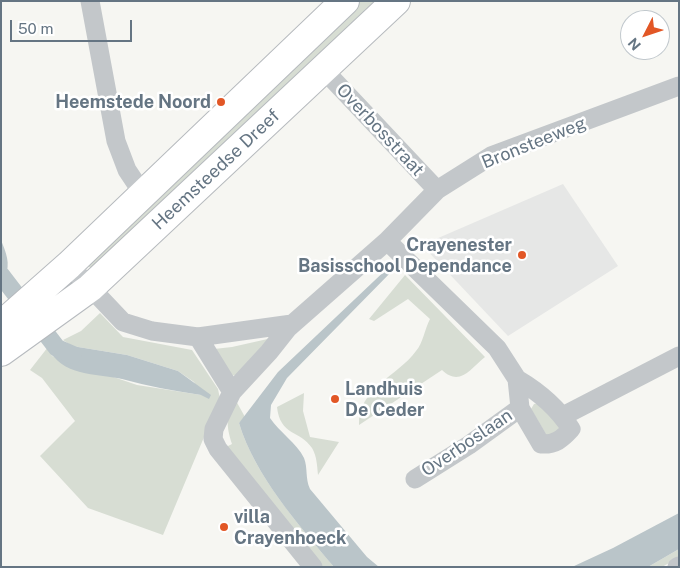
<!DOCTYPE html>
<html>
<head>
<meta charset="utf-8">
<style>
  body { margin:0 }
  #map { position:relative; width:680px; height:568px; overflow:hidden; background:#f6f6f2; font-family:"Public Sans",sans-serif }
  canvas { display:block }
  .frame { position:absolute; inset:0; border:2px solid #657583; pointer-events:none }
  .north { position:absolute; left:620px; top:10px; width:50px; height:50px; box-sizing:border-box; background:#fff; border:1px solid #c1c8cd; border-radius:50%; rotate:229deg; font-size:14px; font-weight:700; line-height:20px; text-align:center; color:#657583 }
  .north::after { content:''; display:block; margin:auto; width:18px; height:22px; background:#e25726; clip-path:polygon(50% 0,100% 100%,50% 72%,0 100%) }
  .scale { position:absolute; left:10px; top:20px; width:122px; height:22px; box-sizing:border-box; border:2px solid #657583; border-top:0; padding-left:6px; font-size:15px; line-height:18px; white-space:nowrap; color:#657583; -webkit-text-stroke:4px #fff; paint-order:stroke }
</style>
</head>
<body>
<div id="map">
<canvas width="680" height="568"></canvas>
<div class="frame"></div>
<div class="north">N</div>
<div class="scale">50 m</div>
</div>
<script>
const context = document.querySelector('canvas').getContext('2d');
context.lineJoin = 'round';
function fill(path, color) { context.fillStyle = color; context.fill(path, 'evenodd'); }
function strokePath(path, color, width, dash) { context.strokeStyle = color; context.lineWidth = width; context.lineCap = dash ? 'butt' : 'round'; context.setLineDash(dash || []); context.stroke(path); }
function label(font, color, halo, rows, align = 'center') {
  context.font = font + ' "Public Sans",sans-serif'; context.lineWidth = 5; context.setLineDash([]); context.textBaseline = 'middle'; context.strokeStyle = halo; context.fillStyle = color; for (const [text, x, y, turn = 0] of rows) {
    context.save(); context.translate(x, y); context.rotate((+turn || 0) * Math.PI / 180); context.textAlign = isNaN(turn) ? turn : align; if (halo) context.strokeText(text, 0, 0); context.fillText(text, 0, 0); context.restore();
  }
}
fill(new Path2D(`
  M563,184L618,266L508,336L422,245Z`), '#e6e7e6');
fill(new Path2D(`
  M358,1H385L101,269L89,267L88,256Z
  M405,275L485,357C470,369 460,387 442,370L359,425C358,388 397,377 416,351C423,343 425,328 430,319L408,299L374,321L369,319Z
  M100,313L123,337L192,350L218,389L220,399L163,535L88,508L40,456L75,421L42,378L30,370L48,347L52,356L137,385L201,395L194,382L178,371L127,355L72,346L63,340L81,331Z
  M272,338L237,375L230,376L214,349L232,347Z
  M304,393L303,411L310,437L339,442L318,475C317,465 317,457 312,448C300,430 280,436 277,407Z
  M235,399L245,417L239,423C255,476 299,525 334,567H321L226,447L232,444C226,425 226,417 235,399Z
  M539,403L560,426L556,434L547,436L531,409L534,404Z
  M679,549L678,558L662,567H648Z`), '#d7ddd3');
fill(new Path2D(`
  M1,240C6,253 11,263 5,277L1,279Z
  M393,263L397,266L287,378L271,405L270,418C279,432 297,443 304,458C308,468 305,478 310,489L367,557L379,567H334C298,524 255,476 239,423L278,372Z
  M60,340L72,346L127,355L178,371L211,395L209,399L201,395C174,391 148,386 122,379C96,373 61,377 48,347Z
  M679,513V549L648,567H572L613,548Z`), '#bac5c9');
strokePath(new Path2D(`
  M1,275L57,348L73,355`), '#bac5c9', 18);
const primary = new Path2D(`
  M1,325L69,265L345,1
  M1,352L90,288L396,1`);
strokePath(primary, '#b6babe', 30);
strokePath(new Path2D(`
  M90,1L116,141L127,170L143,194
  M324,70L437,190
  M387,241L497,348L517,379L520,408L541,444C555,445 562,439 571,429C558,408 539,392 517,379
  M69,265L123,322L152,331L198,337L292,324
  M198,337L232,392
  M563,416L679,356
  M415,479L469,445L520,408
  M313,567L218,449L213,439L214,429L232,392L269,352L288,328L387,241L437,190L491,156L679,86
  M677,567L679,566`), '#c3c7ca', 19);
strokePath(primary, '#fff', 28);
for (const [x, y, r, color] of [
  [221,102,5,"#e25726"],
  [522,255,5,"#e25726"],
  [335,399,5,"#e25726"],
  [224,527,5,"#e25726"]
]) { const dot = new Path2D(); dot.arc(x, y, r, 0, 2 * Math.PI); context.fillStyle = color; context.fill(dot); strokePath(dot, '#fff', 2); }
label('bold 18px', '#657583', '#fff', [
  ["Heemstede Noord",211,102],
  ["Crayenester",512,245],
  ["Basisschool Dependance",512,266],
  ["Landhuis",345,389,"left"],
  ["De Ceder",345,410,"left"],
  ["villa",234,517,"left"],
  ["Crayenhoeck",234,538,"left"]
], 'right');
label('18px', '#657583', '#fff', [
  ["Overbosstraat",380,130,47],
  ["Bronsteeweg",534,143,-22],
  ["Heemsteedse Dreef",216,170,-43],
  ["Overboslaan",467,443,-34]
]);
</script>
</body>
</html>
